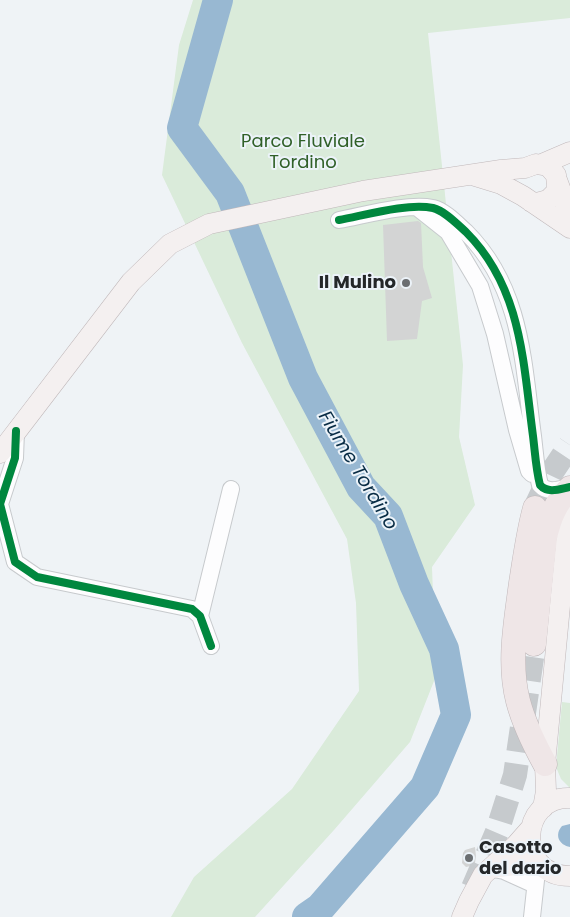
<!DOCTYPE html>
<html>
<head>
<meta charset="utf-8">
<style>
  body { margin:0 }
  canvas { display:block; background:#eff3f6 }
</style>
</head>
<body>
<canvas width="570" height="917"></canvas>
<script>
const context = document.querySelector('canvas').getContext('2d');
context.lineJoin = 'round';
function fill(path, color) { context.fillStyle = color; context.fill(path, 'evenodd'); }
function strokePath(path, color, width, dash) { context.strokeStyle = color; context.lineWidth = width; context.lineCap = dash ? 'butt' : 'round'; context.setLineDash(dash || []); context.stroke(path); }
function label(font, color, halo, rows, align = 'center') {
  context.font = font + ' Poppins,sans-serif'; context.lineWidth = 4; context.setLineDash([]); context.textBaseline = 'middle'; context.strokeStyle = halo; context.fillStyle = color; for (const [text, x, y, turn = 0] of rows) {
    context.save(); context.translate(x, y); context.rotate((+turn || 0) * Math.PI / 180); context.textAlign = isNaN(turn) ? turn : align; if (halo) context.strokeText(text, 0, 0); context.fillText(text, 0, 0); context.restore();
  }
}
fill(new Path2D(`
  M193,0H570V18L428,33L463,365L459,437L475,505L432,567L436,676L410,742L334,830L255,917H171L194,877L292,789L359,691L356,603L347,539L242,343L162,175L179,45Z
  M562,702L570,703V788L561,779L556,767Z`), '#daebda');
fill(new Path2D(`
  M570,824V847C559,845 554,835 562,826Z`), '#98b8d2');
strokePath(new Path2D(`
  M218,0L182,128L230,193L303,378L361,487L388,516L414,584L444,649L456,715L425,787L320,908L307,917`), '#98b8d2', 30);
fill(new Path2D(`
  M418,221L421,223L423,267L432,298L422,301L417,339L387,341L383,225Z
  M475,847L476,856L475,863L471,866L466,867L462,863L463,853L465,850Z`), '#d3d4d4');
strokePath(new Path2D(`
  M535,508L552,472L570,445
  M473,888L497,832L515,775L534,644`), '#c6cacd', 24, [24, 12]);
const minor = new Path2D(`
  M419,209L448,232L480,286L495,334L517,430L529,471L532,474
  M339,220C366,215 407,203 433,208C445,211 457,224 466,232C522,288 523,362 533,436C535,452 536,470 540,485C548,494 560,489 570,487
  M16,431L15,458L0,504L15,562L37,577L192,609L200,616L211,646
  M200,616L231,489
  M493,869L504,871L535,885
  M532,917L538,862`);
const major = new Path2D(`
  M542,164L570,152
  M475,176L501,184L523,196L570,228
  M557,180L570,215
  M0,453L131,282L170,244L209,224L363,191L501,170L525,168L536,164L548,166L556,175L557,186L556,192L548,200L537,203L531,202
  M570,798C519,796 515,876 570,876
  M543,808L546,791L545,764L570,500
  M491,868L538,862
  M462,917L469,901L483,875L515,846L530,829`);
const highway = new Path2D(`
  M535,508C528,533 525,558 521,583C516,621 508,663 518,701C524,724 534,744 545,764
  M534,644L545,537C550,516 555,504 570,488`);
strokePath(minor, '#c7cacd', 18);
strokePath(major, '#c0b8ba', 21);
strokePath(highway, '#c0b8ba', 25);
strokePath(minor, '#fdfdfe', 16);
strokePath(major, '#f4f0f0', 20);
strokePath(highway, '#efe6e7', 24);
strokePath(new Path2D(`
  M339,220C366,215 407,203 433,208C445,211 457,224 466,232C522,288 523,362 533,436C535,452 536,470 540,485C548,494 560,489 570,487
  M16,431L15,458L0,504L15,562L37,577L192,609L200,616L211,646`), '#00873e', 8);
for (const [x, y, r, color] of [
  [406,283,5,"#6b6e71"],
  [469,858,5,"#6b6e71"]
]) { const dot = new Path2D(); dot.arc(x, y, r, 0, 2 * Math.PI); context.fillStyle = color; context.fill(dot); strokePath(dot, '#ecf3f9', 2); }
label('18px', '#306028', '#ecf3f9', [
  ["Parco Fluviale",303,142],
  ["Tordino",303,163]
]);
label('bold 18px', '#242729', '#ecf3f9', [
  ["Il Mulino",396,283],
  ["Casotto",479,848,"left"],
  ["del dazio",479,869,"left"]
], 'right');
label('italic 19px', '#082c45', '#ecf3f9', [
  ["Fiume Tordino",357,471,59]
]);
</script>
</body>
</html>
